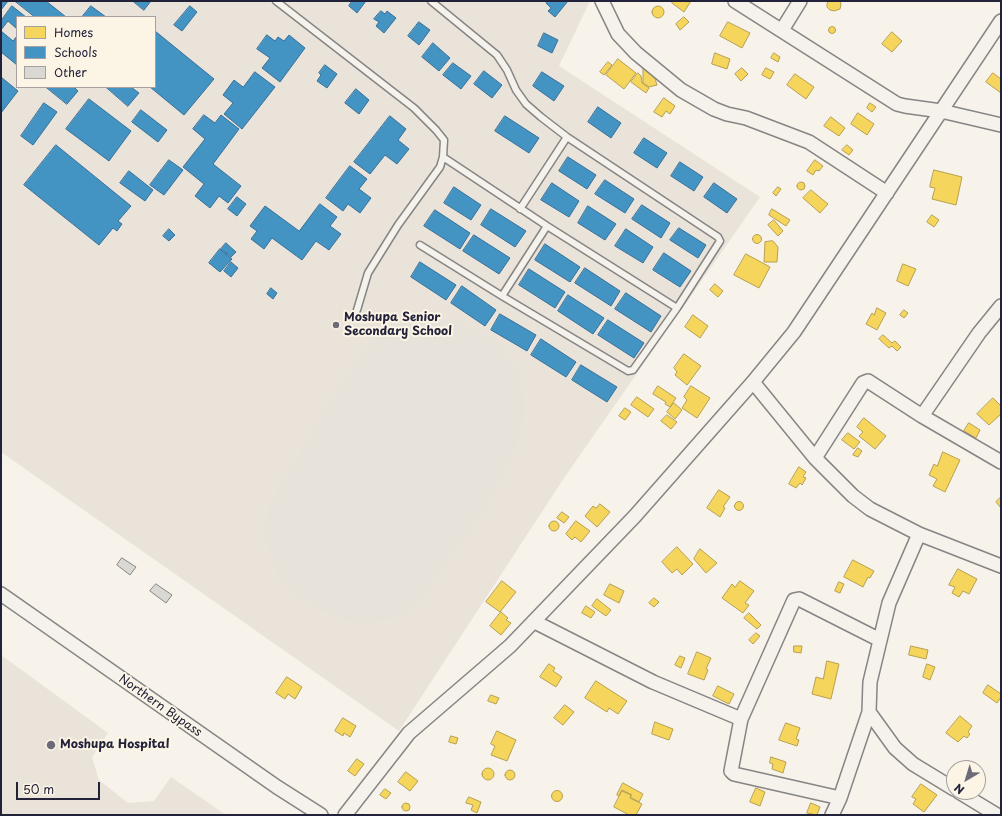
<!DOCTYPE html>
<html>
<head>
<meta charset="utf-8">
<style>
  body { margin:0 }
  #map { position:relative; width:1002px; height:816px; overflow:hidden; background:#f7f3ea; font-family:"Playpen Sans",sans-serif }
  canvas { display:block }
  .frame { position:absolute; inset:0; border:2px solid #22223b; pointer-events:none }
  .legend { position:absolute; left:16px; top:16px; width:140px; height:72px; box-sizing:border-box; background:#fcf5e5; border:1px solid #a5a1a1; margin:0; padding:5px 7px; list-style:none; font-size:12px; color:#22223b }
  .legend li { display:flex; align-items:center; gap:8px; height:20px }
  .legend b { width:20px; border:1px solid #a5a1a1 }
  .north { position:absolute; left:946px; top:760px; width:40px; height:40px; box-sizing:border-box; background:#fcf5e5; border:1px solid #a5a1a1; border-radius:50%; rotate:218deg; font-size:11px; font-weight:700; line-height:16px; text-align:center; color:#22223b }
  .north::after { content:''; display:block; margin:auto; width:14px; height:18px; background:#6d6b78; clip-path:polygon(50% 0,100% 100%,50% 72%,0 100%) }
  .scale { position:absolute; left:16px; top:782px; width:84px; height:18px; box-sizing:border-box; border:2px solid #22223b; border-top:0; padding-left:5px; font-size:12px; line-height:14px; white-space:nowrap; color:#22223b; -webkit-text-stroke:3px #fcf5e5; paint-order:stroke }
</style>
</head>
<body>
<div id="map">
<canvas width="1002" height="816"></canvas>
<div class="frame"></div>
<ul class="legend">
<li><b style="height:11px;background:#f6d55c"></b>Homes</li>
<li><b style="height:11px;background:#4393c3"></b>Schools</li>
<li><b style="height:11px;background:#dad8d2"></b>Other</li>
</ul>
<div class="north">N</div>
<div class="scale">50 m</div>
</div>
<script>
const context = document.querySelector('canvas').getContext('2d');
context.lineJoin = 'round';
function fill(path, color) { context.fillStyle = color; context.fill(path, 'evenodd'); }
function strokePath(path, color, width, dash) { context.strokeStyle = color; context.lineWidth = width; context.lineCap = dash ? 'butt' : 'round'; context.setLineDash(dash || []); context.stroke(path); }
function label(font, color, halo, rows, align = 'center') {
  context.font = font + ' "Playpen Sans",sans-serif'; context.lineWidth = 4; context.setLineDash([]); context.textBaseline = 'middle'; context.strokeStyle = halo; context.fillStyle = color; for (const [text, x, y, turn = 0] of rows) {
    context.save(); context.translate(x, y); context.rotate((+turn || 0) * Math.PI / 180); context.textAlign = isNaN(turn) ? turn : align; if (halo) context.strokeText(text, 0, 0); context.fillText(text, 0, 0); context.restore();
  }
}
fill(new Path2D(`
  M1,1H590L559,66L760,197L564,478L399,731L1,452ZM17,17H155V87H17Z
  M1,655L108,733L92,757L99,780L128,803L154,801L171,777L226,815H1Z`), '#e9e3d9');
fill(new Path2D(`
  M433,319L459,322L483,333L500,346L516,368L525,402L522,427L512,457L490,501L421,599L404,614L380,621L359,625L315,607L292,591L278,575L270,553L265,532L270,504L335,393L364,351L382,333L408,320Z`), '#e8e3da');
const homes = new Path2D(`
  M673,1H691L684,12L672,3Z
  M828,1H840L841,4L840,9L834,11L830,10L827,7Z
  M652 12a6 6 0 1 1 12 0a6 6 0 1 1-12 0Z
  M684,17L689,22L680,30L676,24Z
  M728,22L750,33L742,48L720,36Z
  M828.5 30a3.5 3.5 0 1 1 7 0a3.5 3.5 0 1 1-7 0Z
  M892,32L902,41L892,52L882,44Z
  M715,53L730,59L727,69L712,64Z
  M774,53L780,57L778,62L771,58Z
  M618,59L636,73L624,89L606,75Z
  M608,62L612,65L604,75L600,72Z
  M648,67V72H653L657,85L649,87L643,83V68Z
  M742,68L748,74L741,81L735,74Z
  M766,68L774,72L770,79L762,75Z
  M638,73L641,76L642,83L649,88L646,93L631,82Z
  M993,73L1001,79V93L986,82Z
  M795,74L814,87L806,99L787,85Z
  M664,98L675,106L670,114L666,111L662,117L654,112Z
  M870,103L876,107L872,112L867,108Z
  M858,113L874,124L867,135L851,124Z
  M831,117L845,128L839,136L824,126Z
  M847,145L853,150L849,155L842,150Z
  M815,160L823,166L819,171L816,170L813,175L807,171Z
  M934,170L962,177L956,205L932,199L935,188L930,187Z
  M797 186a4 4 0 1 1 8 0a4 4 0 1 1-8 0Z
  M778,187L781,189L776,196L773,193Z
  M811,190L828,204L820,213L803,198Z
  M772,209L790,220L786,226L769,215Z
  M932,215L939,220L934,227L927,222Z
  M774,220L783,231L778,236L768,225Z
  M752.5 239a4.5 4.5 0 1 1 9 0a4.5 4.5 0 1 1-9 0Z
  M773,241L778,247L777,262H764L765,242Z
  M746,254L770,267L759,288L734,275Z
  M903,264L916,269L908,286L897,281Z
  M715,284L723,291L718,297L710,290Z
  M877,308L886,313L877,330L866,324L872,313L874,315Z
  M904,310L908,313L904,318L900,315Z
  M693,315L708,326L700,338L685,327Z
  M883,335L892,343L895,341L901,347L897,351L892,346L889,348L879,339Z
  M684,354L701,366L687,385L675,375L677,372L674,368Z
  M658,386L676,398L670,407L665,404L666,402L653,394Z
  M691,386L710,398L697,418L682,408L687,400L684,397Z
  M637,397L654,409L648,417L631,405Z
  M993,398L1001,406V414L989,425L977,414Z
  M674,403L682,410L675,419L667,412Z
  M625,408L631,412L625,420L619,416Z
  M667,415L677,422L671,429L661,421Z
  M864,418L886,436L875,449L859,436L863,432L857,427Z
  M969,423L980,430L976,438L964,431Z
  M848,433L860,442L854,449L842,440Z
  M858,448L862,451L858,457L853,455Z
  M943,452L960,460L945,492L933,486L937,479L929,475L934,464L937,466Z
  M799,467L806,472L803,477L806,478L802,485L800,483L796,488L789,484Z
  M719,490L730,497L723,507L725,508L720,517L707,508Z
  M1001,497V508L996,502Z
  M734.5 506a4.5 4.5 0 1 1 9 0a4.5 4.5 0 1 1-9 0Z
  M600,504L610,512L597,527L585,516L593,506L596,508Z
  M562,512L569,517L564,523L557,518Z
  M576,521L590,531L581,542L575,537L572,540L566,534Z
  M549 526a5 5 0 1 1 10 0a5 5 0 1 1-10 0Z
  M677,547L693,564L682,575L677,569L672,573L662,562Z
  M700,549L717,563L706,573L694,559Z
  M853,560L874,571L870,578L868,577L863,587L844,577Z
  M958,569L977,579L969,594L963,591L959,597L952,593L955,587L949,585Z
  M502,581L516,592L500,612L486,602Z
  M740,581L754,591L745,603L749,605L743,613L722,598L732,584L735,587Z
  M839,582L844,584L840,593L835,591Z
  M610,584L624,591L619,603L604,595Z
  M654,598L659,602L654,607L649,603Z
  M597,599L611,610L606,616L592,606Z
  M586,606L595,612L591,618L582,613Z
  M501,612L508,618L506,620L511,623L501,635L490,626Z
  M749,613L761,625L757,629L744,618Z
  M756,633L760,636L753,644L749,640Z
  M794,646H802L801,653L794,652Z
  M911,646L928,650L926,659L909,655Z
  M697,652L711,658L706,669L708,670L704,680L688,674Z
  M680,656L685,658L681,668L675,665Z
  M827,661L839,664L831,699L812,694L816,677L823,679Z
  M549,664L555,668L553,671L562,677L556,687L540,677Z
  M927,664L935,667L930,680L923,677Z
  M287,677L302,687L295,699L288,694L285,699L276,693Z
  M596,681L627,701L618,714L609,708L607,712L585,698Z
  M988,685L1001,694V697L997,703L983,693Z
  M718,686L734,694L729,704L713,696Z
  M491,695L499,698L496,704L488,701Z
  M565,705L574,712L563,725L554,718Z
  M960,716L972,726L968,732L970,734L967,738L964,736L958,742L946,733Z
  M343,718L356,726L350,737L344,733L343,736L335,731Z
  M655,722L673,729L669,740L652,734Z
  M786,723L800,728L796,739L799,740L797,746L779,740Z
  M497,731L516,740L507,761L491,755L495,746L491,744Z
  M451,736L458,738L456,744L449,742Z
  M771,757L786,762L783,773L772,769L773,764L770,763Z
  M357,759L364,764L355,776L348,771Z
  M482 774a6 6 0 1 1 12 0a6 6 0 1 1-12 0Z
  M505 775a5 5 0 1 1 10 0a5 5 0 1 1-10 0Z
  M406,772L418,781L410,791L398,782Z
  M623,783L643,794L639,802L630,797L632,795L622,790L619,796L617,795Z
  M921,784L937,795L924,812L913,804L916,799L912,797Z
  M756,788L765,792L760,806L750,802Z
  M385,789L391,793L386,799L380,795Z
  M551.5 796a5.5 5.5 0 1 1 11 0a5.5 5.5 0 1 1-11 0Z
  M622,791L631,795L630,798L642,804L636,815H629L614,807Z
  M469,797L481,802L477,813L471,810L473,805L466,803Z
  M402 807a4 4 0 1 1 8 0a4 4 0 1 1-8 0Z
  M811,803L820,807L817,815L807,813Z`);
fill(homes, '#f6d55c');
strokePath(homes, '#b69f52', 1);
const schools = new Path2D(`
  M1,1H8L1,10Z
  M15,1H46L66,17H35Z
  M133,1H151L144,10Z
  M352,1H366L357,13L349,6Z
  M548,1H568L555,17L548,11L551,8L546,3Z
  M12,6L26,17H17V29L8,21L1,30V21Z
  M91,6L106,17H82Z
  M190,6L197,12L182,31L174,25Z
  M381,11L385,14L387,11L396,18L384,33L376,26L379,22L374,19Z
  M419,22L430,30L419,45L408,36Z
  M1,31L13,41L17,36V65L1,52Z
  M155,31L214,79L184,115L150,87H155Z
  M544,33L558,40L552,53L538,46Z
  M267,35L275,41L278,37L284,41L289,35L305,48L280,82L262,68L270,58L257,49Z
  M433,43L450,58L439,71L422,57Z
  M453,63L471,76L461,89L443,75Z
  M325,65L337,74L327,88L317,81L321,75L319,73Z
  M484,71L502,85L492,98L474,84Z
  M255,72L275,87L242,129L224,114L233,103L223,95L234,80L243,87Z
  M542,72L564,86L554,101L533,86Z
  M1,77L18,91L1,113Z
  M46,87H74L78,91L67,104Z
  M106,87H131L139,93L128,106Z
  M356,89L369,100L359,114L345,103Z
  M89,99L131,131L109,161L66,129Z
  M44,103L57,112L33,145L21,136Z
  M598,107L621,123L611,138L588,122Z
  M141,110L167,130L158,142L132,122Z
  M204,115L215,123L221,115L239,129L213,164L241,186L228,203L219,196L210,208L195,196L204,184L183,167L205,139L193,129Z
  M390,116L406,129L398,140L409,149L397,164L385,155L370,174L354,162Z
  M505,116L539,138L529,153L495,131Z
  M644,138L667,153L657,168L634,153Z
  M56,145L131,206L118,221L122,224L117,231L113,228L99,245L24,185Z
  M568,157L596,175L587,189L559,171Z
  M169,160L183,170L164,195L150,185Z
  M680,162L703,177L694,191L671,176Z
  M350,166L367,179L359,189L371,198L360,213L348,204L343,211L326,198Z
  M129,171L153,190L145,201L120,183Z
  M605,180L634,199L625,213L595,194Z
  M552,183L579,201L569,217L541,200Z
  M714,183L737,199L727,213L704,197Z
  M454,187L481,205L471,220L444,203Z
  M237,197L246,204L237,216L228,209Z
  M320,204L337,217L330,226L341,234L329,250L316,241L302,260L272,238L264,249L251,239L257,231L250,226L265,206L299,231Z
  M642,205L670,223L661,238L632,219Z
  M588,206L616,224L605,240L578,223Z
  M491,209L526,231L515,247L481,225Z
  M435,210L470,233L460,249L424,226Z
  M679,228L706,245L698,258L670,240Z
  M169,229L175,235L169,241L163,236Z
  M626,229L653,247L643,263L615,246Z
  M474,235L510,258L499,274L463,251Z
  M226,243L236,252L231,257L221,249Z
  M545,244L580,267L570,282L535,260Z
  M220,249L232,259L220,272L209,263Z
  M664,253L691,271L680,287L653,270Z
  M231,262L238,268L231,277L224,271Z
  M420,262L456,285L446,300L411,277Z
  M585,268L620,291L611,306L575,283Z
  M529,269L565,292L555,308L519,285Z
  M462,286L496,310L485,326L451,303Z
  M271,288L277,293L273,299L267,294Z
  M626,293L661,316L651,332L615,309Z
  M568,295L604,318L593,334L558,311Z
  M500,314L536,335L527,351L491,330Z
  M608,320L644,343L634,358L598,335Z
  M541,339L576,362L566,377L531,355Z
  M581,365L617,387L607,402L572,380Z`);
fill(schools, '#4393c3');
strokePath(schools, '#39719a', 1);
const building = new Path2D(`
  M122,558L136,567L130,575L117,565Z
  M156,584L172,595L166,603L150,591Z`);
fill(building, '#dad8d2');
strokePath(building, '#868485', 1);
const service = new Path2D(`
  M276,1L414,108L436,130L444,140L443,157L440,167L398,225L368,273L357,310
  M443,157L547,226L677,308
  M520,209L567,137
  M420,245L502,296L628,371L633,370L677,308L720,241L718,237L567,137L541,117L526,104L516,90L507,70L497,55L431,1
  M502,296L547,226`);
const minor = new Path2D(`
  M602,1L618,34L636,53L681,90L714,109L727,114L746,118L809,142L887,193
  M735,1L897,104L905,106L941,111L1001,125
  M782,30L800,1
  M753,382L815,458L863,383L868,381L922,416L979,333L1001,306
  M922,416L1001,462
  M815,458L853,496L870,509L919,534L889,603L870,682L869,712L895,748L913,764L954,789
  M919,534L1001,566
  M1,594L277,787L321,815
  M535,622L653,682L741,719L794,600L799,599L880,640
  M741,719L731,771L734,774L840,798
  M959,792L997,815
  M345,815L409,733L510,646L635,516L753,382L794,332L1001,21
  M832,815L840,798L869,712`);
strokePath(service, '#868485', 9);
strokePath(minor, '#868485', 16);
strokePath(service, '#f5f2ec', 6);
strokePath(minor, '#f5f2ec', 13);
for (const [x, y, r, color] of [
  [336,325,4,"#6d6b78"],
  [51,745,5,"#6d6b78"]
]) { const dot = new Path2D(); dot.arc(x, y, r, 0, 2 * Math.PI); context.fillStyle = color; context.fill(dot); strokePath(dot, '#fcf5e5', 1.5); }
label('bold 12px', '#22223b', '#fcf5e5', [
  ["Moshupa Senior",344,318],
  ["Secondary School",344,332],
  ["Moshupa Hospital",60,745]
], 'left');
label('12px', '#22223b', '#fcf5e5', [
  ["Northern Bypass",160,706,35]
]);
</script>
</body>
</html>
